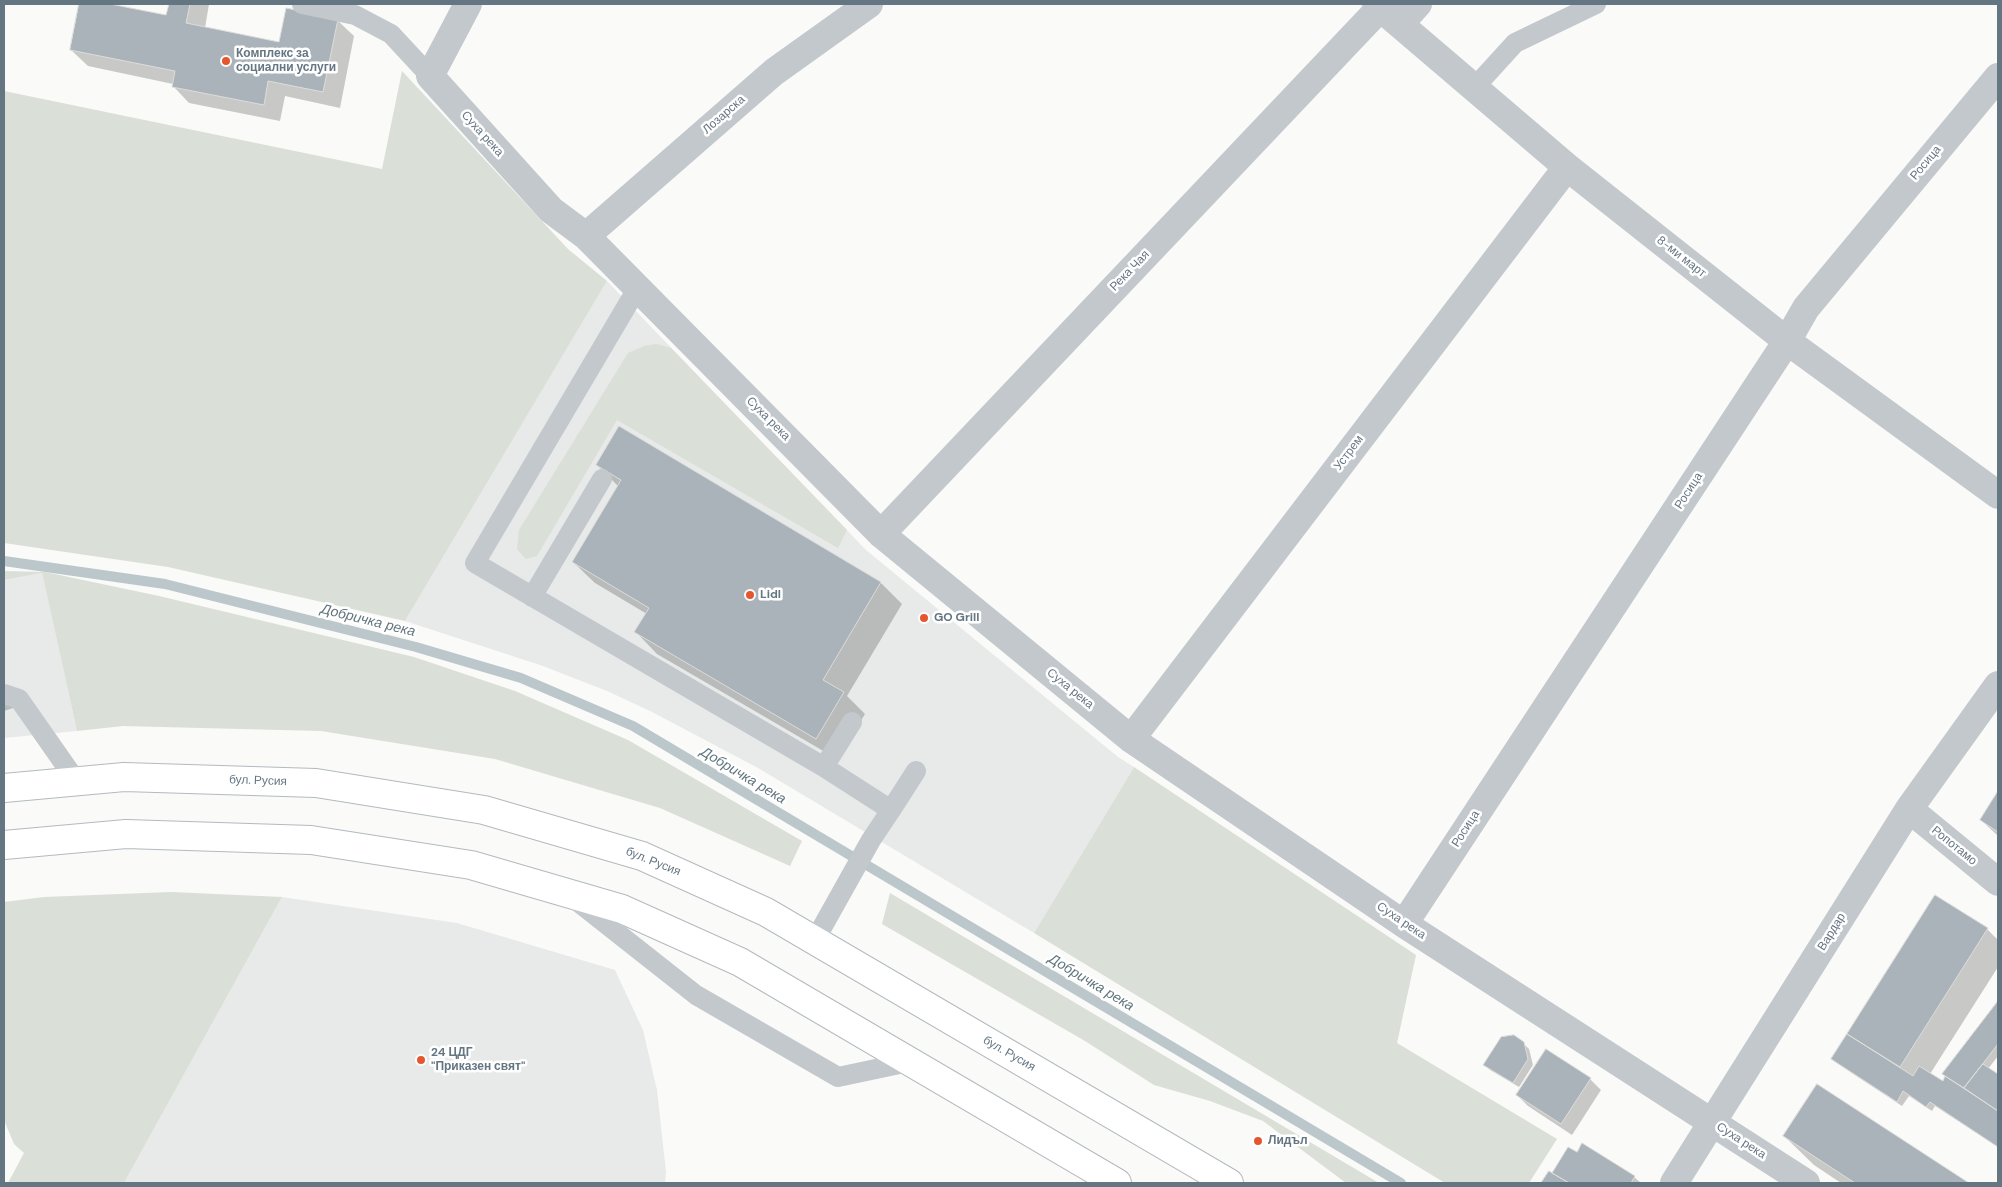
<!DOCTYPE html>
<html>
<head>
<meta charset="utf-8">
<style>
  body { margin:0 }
  #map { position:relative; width:2002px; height:1187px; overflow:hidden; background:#fafaf8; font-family:"DM Sans",sans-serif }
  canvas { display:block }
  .frame { position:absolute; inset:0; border:5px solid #657683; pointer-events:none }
</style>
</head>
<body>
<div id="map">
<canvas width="2002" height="1187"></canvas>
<div class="frame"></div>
</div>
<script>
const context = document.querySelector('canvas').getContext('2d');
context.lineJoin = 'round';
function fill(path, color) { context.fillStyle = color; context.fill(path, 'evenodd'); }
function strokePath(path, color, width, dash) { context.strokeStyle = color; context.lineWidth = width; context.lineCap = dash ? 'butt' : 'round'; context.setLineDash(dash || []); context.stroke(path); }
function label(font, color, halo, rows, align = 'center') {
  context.font = font + ' "DM Sans",sans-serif'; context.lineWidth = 5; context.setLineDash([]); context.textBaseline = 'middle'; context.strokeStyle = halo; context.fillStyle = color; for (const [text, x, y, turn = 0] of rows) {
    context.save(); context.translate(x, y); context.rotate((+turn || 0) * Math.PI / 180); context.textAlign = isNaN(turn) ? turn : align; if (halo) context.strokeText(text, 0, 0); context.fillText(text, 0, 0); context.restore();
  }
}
fill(new Path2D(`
  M607,281L866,550L1118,757L1134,767L1034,933L758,768L652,712L607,691L543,666L405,621Z
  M42,573L77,731L4,738V580Z
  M282,897L457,923L615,970L643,1030L657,1090L666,1172L665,1183H124Z`), '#e8e9e9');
fill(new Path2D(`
  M402,71L568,249L607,281L405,621L168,567L4,543V91L382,169Z
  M656,344L671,348L847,530L838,548L617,420L537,556L526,559L517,549L519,530L628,353L644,346Z
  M4,571L45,572L159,596L414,657L515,691L628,740L802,841L790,866L660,808L495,759L321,731L123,726L77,731L42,573L4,580Z
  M1134,767L1416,955L1397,1043L1557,1139L1529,1183H1445L1034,933Z
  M171,892L282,897L124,1183H8L24,1153L14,1144L4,1120V902L44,897Z
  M890,893L1379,1183H1346L1263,1121L1210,1101L1154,1085L1085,1041L882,924Z`), '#dadfd7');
fill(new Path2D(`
  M80,4H104L167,17L170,4H209L205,28L280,43L337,20L354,36L340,108L285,96L280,121L189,103L173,86V84L88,66L71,50Z
  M620,428L881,583L902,604L847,696L865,714L837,759L657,654L636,632L647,614L595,583L573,562L618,486L597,465Z
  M4,688L10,693L13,708L4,711Z
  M1998,793V836L1981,820Z
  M1936,896L1987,929L1998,940V967L1930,1074L1944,1083L1946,1077L1944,1074L1998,1003V1056L1988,1069L1998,1076V1147L1935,1106L1932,1111L1909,1096L1902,1106L1838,1064L1832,1059Z
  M1523,1043L1529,1049L1533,1065L1519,1087L1490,1070L1485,1065Z
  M1590,1079L1601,1090L1572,1135L1528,1106L1517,1095Z
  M1818,1085L1967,1183H1841L1814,1165L1784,1136Z
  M1583,1145L1634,1177L1641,1183H1543L1549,1173L1553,1175L1578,1154Z`), '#0003');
strokePath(new Path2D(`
  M4,561L165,584L416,647L521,678L633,726L1401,1183`), '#bbc7cb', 10);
const building = new Path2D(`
  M79,4H110L166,15L169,4H190L186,23L279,42L286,8L338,19L323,92L268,81L264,105L172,87L175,71L70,50Z
  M619,426L881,582L823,680L844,692L816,739L634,632L649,608L572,562L621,480L596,465Z
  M1998,791V832L1980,820Z
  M1935,895L1988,928L1900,1067L1847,1034Z
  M1998,1001V1044L1964,1088L1942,1074Z
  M1847,1034L1913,1076L1919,1066L1943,1081L1945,1076L1998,1111V1147L1930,1102L1926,1107L1903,1091L1897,1102L1831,1059Z
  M1514,1035L1524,1042L1528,1059L1513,1083L1483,1065L1501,1037Z
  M1546,1049L1591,1078L1561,1124L1516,1095Z
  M1983,1064L1998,1074V1111L1964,1088Z
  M1817,1084L1969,1183H1855L1783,1136Z
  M1582,1143L1635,1176L1631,1183H1569L1552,1173L1568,1147L1577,1152Z
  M1549,1171L1552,1173L1569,1183H1541Z`);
fill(building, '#aab3b9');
strokePath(building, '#dcdcda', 1);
const secondary = new Path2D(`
  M4,788L124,777L316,783L484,810L642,856L766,912L1229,1183
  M4,845L126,834L311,840L471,865L622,909L740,962L1117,1183`);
strokePath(secondary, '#b3babf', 30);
strokePath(new Path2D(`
  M302,4L355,15L391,34L430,76
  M1474,88L1515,43L1596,4
  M638,287L475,563L824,767L891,810L871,840L815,940
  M532,597L602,479
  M4,694L19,699L77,782
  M824,767L852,722
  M891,810L916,771
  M573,898L696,995L838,1077L909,1062`), '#c3c8cc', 20);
strokePath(new Path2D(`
  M468,4L430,76L551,210L586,236L881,534L1131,739L1404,924L1806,1183
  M1376,4L1567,167L1787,341L1998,495
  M1400,24L1418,4
  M586,236L774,72L869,4
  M881,534L1380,8
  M1131,739L1567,167
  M1909,809L1998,882
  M1404,924L1787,341L1806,308L1998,77
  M1674,1183L1909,809L1998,685`), '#c3c8cc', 28);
strokePath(secondary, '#fff', 28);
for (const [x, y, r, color] of [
  [226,61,5,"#e4572e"],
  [750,595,5,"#e4572e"],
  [924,618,5,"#e4572e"],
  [421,1060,5,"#e4572e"],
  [1258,1141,5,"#e4572e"]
]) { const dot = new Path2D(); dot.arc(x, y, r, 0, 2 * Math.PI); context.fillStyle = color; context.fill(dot); strokePath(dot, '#fff', 2); }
label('bold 12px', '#657683', '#fff', [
  ["Комплекс за",236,54],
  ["социални услуги",236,68],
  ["Lidl",760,595],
  ["GO Grill",934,618],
  ["24 ЦДГ",431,1053],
  ["\"Приказен свят\"",431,1067],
  ["Лидъл",1268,1141]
], 'left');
label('12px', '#657683', '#fff', [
  ["Лозарска",724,115,-41],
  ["Суха река",482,134,48],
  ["Росица",1926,163,-50],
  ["8-ми март",1681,257,38],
  ["Река Чая",1130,271,-46],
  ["Суха река",768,419,45],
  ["Устрем",1349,453,-53],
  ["Росица",1689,491,-57],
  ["Суха река",1070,689,39],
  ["бул. Русия",258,781,2],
  ["Росица",1466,829,-57],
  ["Ропотамо",1954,846,39],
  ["бул. Русия",653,862,22],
  ["Суха река",1401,921,34],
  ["Вардар",1832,932,-58],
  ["бул. Русия",1009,1054,30],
  ["Суха река",1741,1141,33]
]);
label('italic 14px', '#60757c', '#fff', [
  ["Добричка река",368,621,14],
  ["Добричка река",743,776,31],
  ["Добричка река",1091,983,31]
]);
</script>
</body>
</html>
